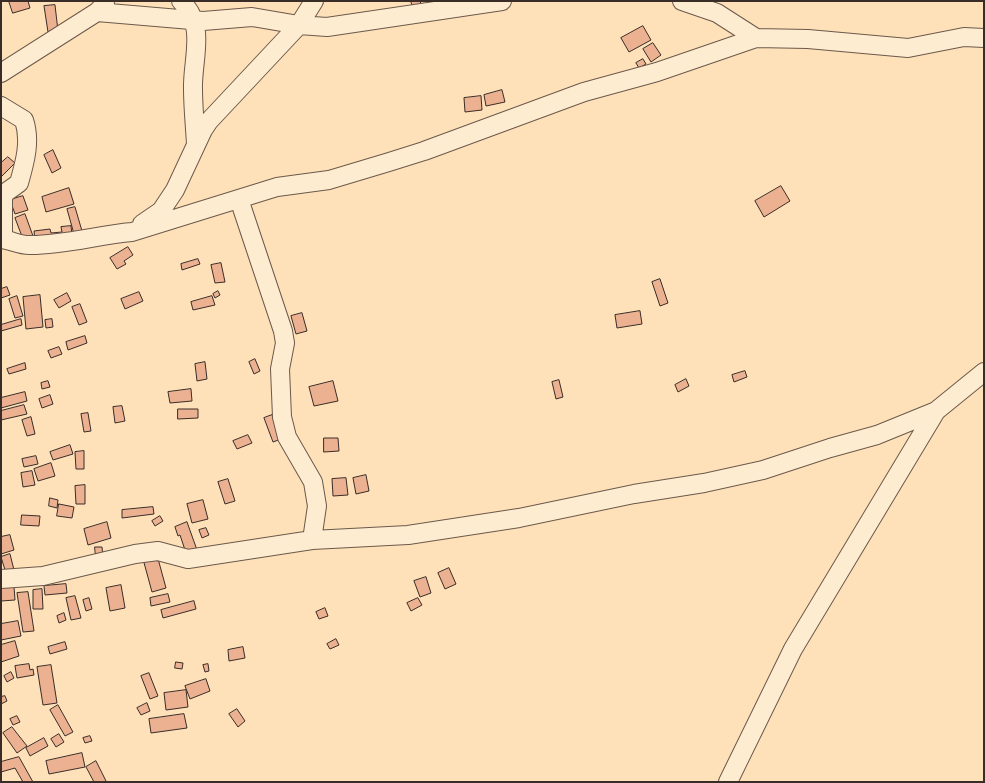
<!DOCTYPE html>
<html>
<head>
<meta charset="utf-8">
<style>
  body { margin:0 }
  #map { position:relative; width:985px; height:783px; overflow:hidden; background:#fee1b8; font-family:"IM FELL French Canon",serif }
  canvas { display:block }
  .frame { position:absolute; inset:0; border:2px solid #3a2c27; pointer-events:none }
</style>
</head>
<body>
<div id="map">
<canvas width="985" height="783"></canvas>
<div class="frame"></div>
</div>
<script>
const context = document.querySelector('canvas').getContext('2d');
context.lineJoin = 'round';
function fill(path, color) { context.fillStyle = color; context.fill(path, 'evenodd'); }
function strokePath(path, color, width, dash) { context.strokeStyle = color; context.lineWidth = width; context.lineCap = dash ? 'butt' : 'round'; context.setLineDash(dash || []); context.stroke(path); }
const building = new Path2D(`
  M9,1H28L30,8L13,13Z
  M411,1H420L421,4L413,7Z
  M55,5L58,31L48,32L44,6Z
  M643,26L651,40L629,52L621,38Z
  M653,43L661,55L651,62L643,49Z
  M643,59L646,64L639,68L636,63Z
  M502,90L505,102L486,106L484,95Z
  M481,96L482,110L465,112L464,98Z
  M53,150L61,168L52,173L44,155Z
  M8,157L15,163L1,177V163Z
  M781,186L790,201L764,217L755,201Z
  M69,188L74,204L46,212L42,197Z
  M23,196L28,210L15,214L10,200Z
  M75,207L82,231L74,234L67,209Z
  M25,214L33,236L23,239L15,218Z
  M71,226L72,235L35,240L34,231L50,229L51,233L62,232L61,227Z
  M128,247L133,255L124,261L126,264L117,269L110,258Z
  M198,259L200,264L182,270L181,264Z
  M221,263L225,282L215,283L211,265Z
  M660,279L668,303L660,306L652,282Z
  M7,287L10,295L1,298V289Z
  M218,291L220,295L215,298L213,294Z
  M139,292L143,301L125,309L121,299Z
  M67,293L71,301L59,308L54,300Z
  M40,295L43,327L26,329L23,297Z
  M17,296L23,316L15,318L9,299Z
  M212,296L215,305L193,310L191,302Z
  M80,304L87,322L79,325L72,307Z
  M640,311L642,324L617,328L615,315Z
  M302,313L307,331L296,334L291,316Z
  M21,319L22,325L1,331V325Z
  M52,319L53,327L46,328L45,320Z
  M85,336L87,343L68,350L66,342Z
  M59,347L62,354L51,358L48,351Z
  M255,359L260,371L254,374L249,362Z
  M205,362L207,379L197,381L195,364Z
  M25,363L26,369L9,374L7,369Z
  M745,371L747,377L734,382L732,375Z
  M686,379L689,386L678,392L675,385Z
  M559,380L563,397L556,399L552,382Z
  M48,381L50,387L42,389L41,383Z
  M333,381L338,401L314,406L309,387Z
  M191,389L192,401L170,403L168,392Z
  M25,392L27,401L1,408V398Z
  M50,395L53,404L42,408L39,399Z
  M24,405L27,414L1,420V411Z
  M122,406L125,421L115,423L113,407Z
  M178,409H198V418L178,419Z
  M88,413L91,431L84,432L81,414Z
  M272,415L281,439L273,442L264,418Z
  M31,417L35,434L27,436L22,420Z
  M248,435L252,443L237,449L233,441Z
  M324,438H338L339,451L324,452Z
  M70,445L73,454L53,460L50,452Z
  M84,451V469H76L75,452Z
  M36,456L38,464L24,467L22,459Z
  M51,463L55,476L38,481L34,469Z
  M32,471L35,485L23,487L21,473Z
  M366,475L369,491L356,494L353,478Z
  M346,478L348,495L333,496L332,479Z
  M228,479L235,501L225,504L218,482Z
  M85,485V504H76L75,486Z
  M50,498L58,500L57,508L49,506Z
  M203,500L208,519L192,523L187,504Z
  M59,504L74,507L72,518L57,516Z
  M153,507L154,514L122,518V510Z
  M22,515L40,516L39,526L21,525Z
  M160,516L163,521L155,526L152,521Z
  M107,522L111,538L88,545L84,529Z
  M187,522L197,550L186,553L180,535L178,536L175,527Z
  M206,528L209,535L202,538L199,530Z
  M10,535L14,550L1,554V537Z
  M95,547H102L103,558H96Z
  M10,554L14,570L6,573L1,557Z
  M157,555L166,588L152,592L143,559Z
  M449,568L456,584L445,589L438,573Z
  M426,577L431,593L420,597L414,581Z
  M66,584L67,593L45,595L44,586Z
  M121,585L125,608L110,611L106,588Z
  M14,587L15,600L1,601V588Z
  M42,589L43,609H33V590Z
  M28,592L34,631L23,632L17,593Z
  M168,594L170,602L151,606L150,598Z
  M75,596L81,618L71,620L66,598Z
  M89,598L92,609L86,611L83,600Z
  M418,598L422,605L411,611L407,603Z
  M194,601L196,609L163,618L161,610Z
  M325,608L328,616L319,619L316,612Z
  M64,613L66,620L59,623L57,616Z
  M18,621L21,636L1,640V624Z
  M336,639L339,645L330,649L327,644Z
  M15,641L19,656L1,662V645Z
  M65,642L67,649L50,654L48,647Z
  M243,647L245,658L229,661L228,650Z
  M176,662L183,663L182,669L175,668Z
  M29,664L30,670L33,669L34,675L17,678L15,666Z
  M208,664L209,671L205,672L203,665Z
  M51,665L57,703L43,705L37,667Z
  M11,672L14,678L7,682L4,676Z
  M149,673L158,696L150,699L141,676Z
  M206,679L210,691L190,699L185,686Z
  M186,690L188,707L166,710L164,693Z
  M5,696L7,701L1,704V697Z
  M147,703L150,711L141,715L137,708Z
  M58,705L73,732L65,736L50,710Z
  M237,709L245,721L238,727L229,714Z
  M184,714L187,728L151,733L149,719Z
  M17,716L20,722L13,725L10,719Z
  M12,727L27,746L17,753L3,733Z
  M59,734L64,742L56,747L51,739Z
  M90,736L92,741L85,743L83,738Z
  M44,738L48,746L30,756L26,748Z
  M82,753L85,767L49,774L46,761Z
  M19,757L33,782H23L15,768L1,772V762Z
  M96,761L106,781L104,782H94L86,767Z`);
fill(building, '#ebb191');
strokePath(building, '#3a2c27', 1);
const minor = new Path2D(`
  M181,1C207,26 192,59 193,89C193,107 195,126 196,144
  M682,1L717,13L756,38L808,39L908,48L964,37L984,38
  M97,12L203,21L252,17L299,25L327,27L502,1
  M1,73L97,12L105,4
  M1,106L24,120C31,141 25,162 19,183L5,193L3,198V239
  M239,199L283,331L285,343L280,369L282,417L287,437L313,482L317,506L312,540
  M142,224L161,211L175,190L203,130L209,121L299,25L314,1
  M1,239C11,240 21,246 31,245C65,245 98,235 132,232L277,187L329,180L389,162L424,151L584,92L657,72L756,38
  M1,579L43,576L135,554L158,551L188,559L312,540L408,535L519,518L634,494L704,483L763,470L830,448L877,435L936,411L984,372
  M728,782L793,649L936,411`);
strokePath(minor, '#6b594b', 20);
strokePath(minor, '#feecd1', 18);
</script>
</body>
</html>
